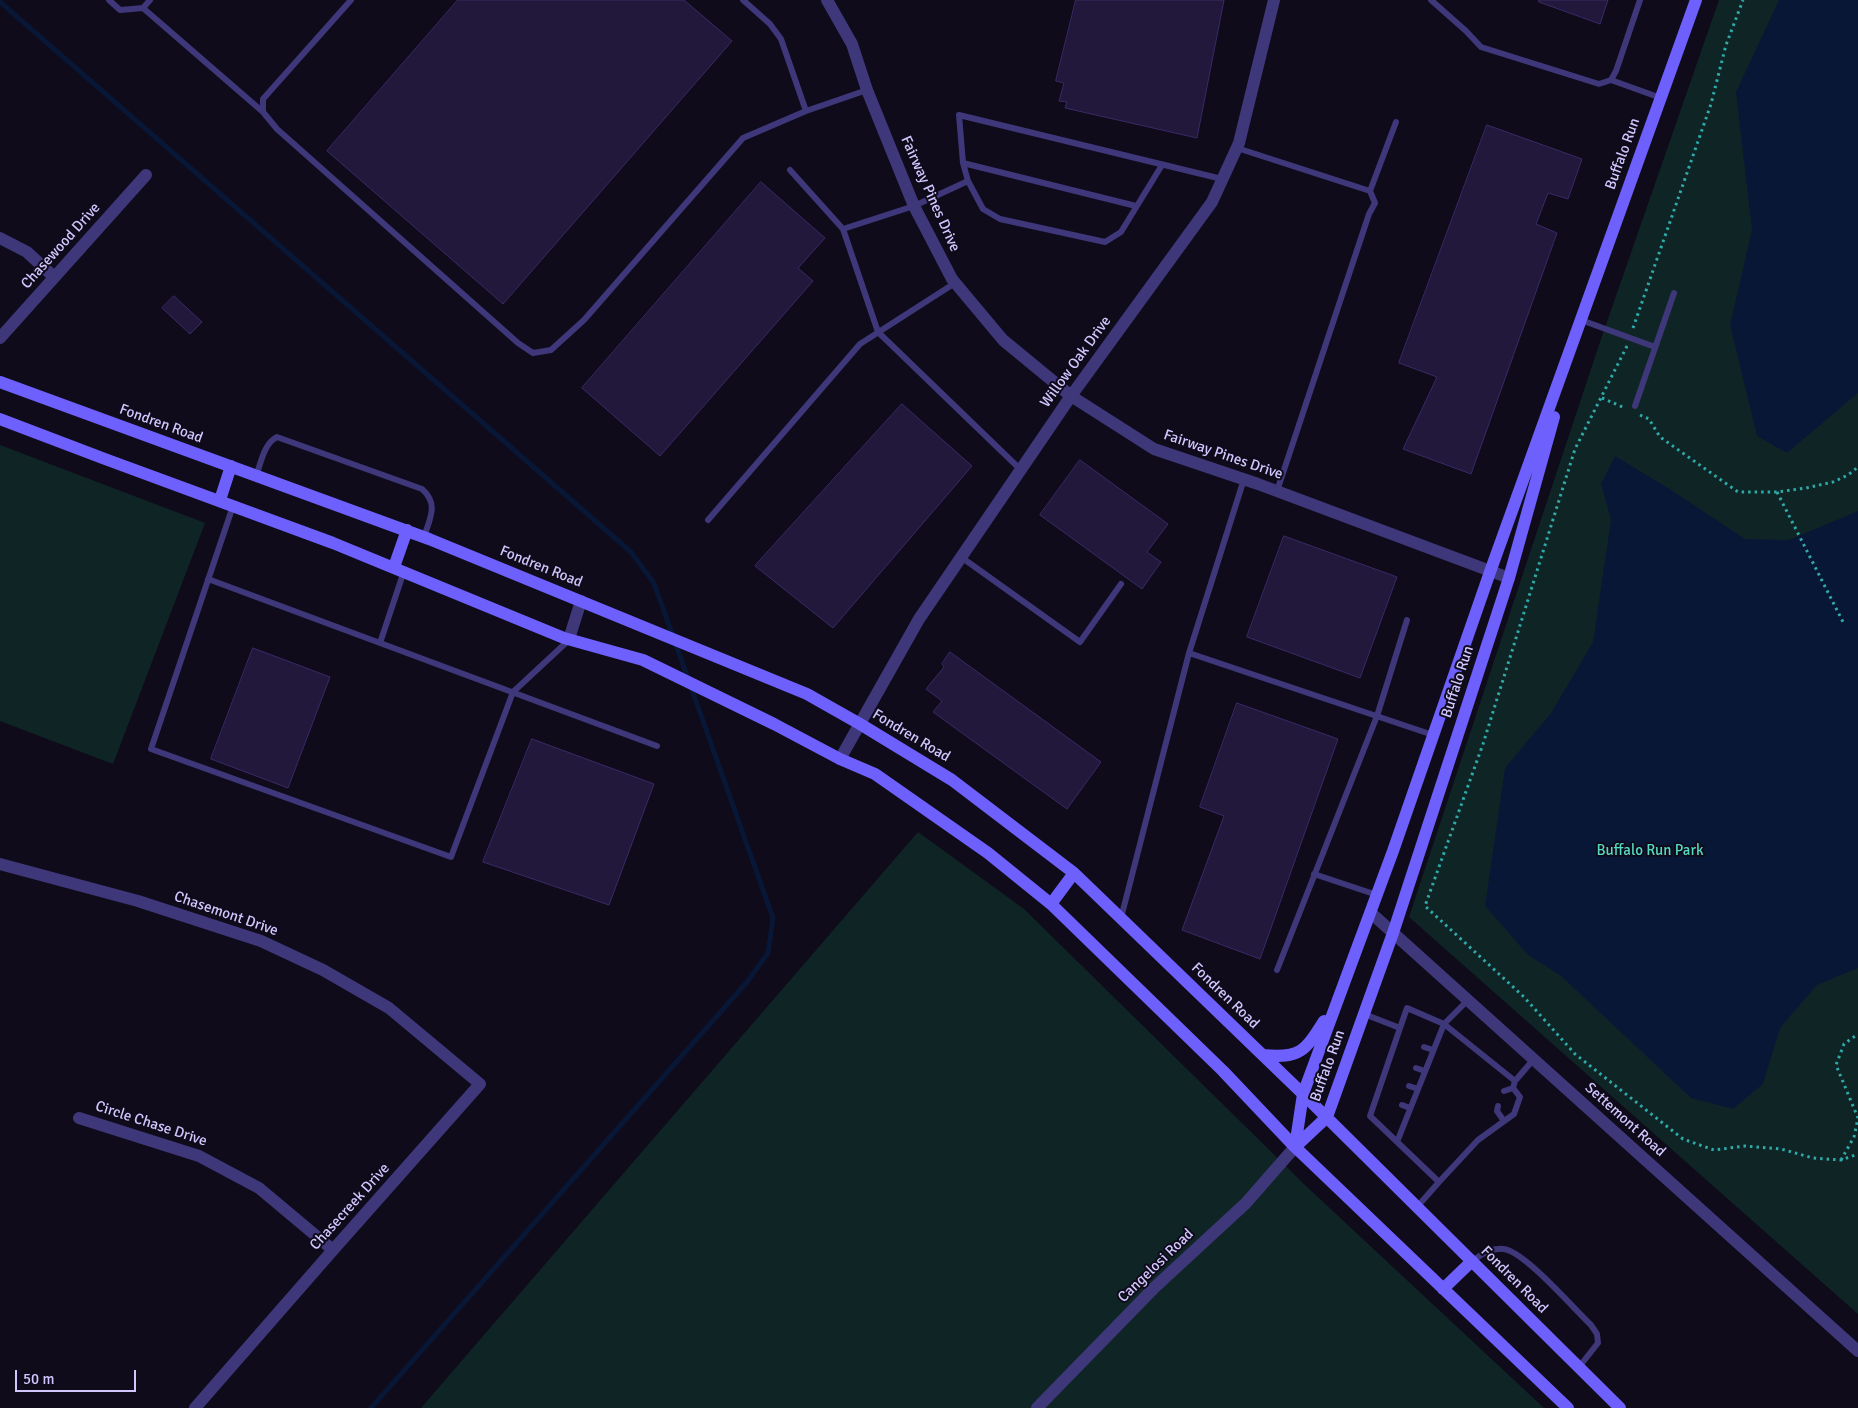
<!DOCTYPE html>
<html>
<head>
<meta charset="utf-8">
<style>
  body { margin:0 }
  #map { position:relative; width:1858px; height:1408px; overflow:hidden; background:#0f0b1b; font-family:Signika,sans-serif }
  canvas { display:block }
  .scale { position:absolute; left:15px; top:1370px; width:121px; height:22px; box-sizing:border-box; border:2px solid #d1c7fe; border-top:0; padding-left:6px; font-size:15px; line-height:18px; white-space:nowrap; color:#d1c7fe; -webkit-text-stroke:4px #0f0b1b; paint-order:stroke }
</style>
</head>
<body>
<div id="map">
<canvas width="1858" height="1408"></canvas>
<div class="scale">50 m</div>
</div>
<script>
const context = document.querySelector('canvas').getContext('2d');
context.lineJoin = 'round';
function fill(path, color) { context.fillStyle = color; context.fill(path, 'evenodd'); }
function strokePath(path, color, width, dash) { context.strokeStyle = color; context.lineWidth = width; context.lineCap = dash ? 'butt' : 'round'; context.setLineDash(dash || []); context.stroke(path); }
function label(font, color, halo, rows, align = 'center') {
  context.font = font + ' Signika,sans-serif'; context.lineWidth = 4; context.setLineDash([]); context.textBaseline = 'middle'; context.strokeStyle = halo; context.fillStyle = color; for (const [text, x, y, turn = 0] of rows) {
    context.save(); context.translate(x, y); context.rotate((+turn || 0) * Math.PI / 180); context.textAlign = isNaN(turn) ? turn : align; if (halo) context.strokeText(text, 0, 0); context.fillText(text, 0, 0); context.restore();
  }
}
fill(new Path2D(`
  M1719,0H1858V1314L1409,917L1601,339Z
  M0,445L205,523L113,764L0,721Z
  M918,832L1024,909L1306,1186L1544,1408H421Z`), '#0f2525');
fill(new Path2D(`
  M1779,0H1858V393L1787,453L1757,436L1730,325L1752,230L1736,92Z
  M1615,456L1668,488L1745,539L1789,540L1858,511V968L1817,985L1780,1028L1763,1084L1733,1109L1691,1098L1561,976L1528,955L1485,906L1505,768L1551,713L1593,642L1611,520L1601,484Z`), '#091737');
strokePath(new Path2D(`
  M0,2L631,552L654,583L773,918L768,953L747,982L371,1408`), '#091737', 5);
const building = new Path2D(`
  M458,0H684L732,41L503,304L327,151Z
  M1076,0H1224L1197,138L1065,108L1067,102L1059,101L1064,83L1056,81Z
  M1539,0H1608L1600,24L1539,2Z
  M1487,125L1582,159L1568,199L1548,193L1536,224L1557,233L1471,474L1403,449L1437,377L1399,363Z
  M761,182L825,238L798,268L813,281L660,456L582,388Z
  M174,296L202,322L190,334L162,308Z
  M902,404L972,466L833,628L755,566Z
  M1080,460L1168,524L1147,552L1161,562L1142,589L1040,515Z
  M1284,536L1397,577L1360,678L1247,637Z
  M253,648L330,677L288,788L211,759Z
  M950,652L1101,762L1067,809L933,712L942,701L926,689L944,667L942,664Z
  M1237,703L1338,739L1260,959L1182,930L1224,816L1200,807Z
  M532,739L654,784L609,905L483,862Z`);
fill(building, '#21183c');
strokePath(building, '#3a2a67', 1);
strokePath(new Path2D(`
  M1633,328L1711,104L1726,45L1743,0
  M1627,346L1575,449L1483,744L1425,906L1524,997L1575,1054L1683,1139L1714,1150L1745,1146L1781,1149L1813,1158L1841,1160L1858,1154
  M1602,398L1625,408
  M1640,415L1649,419L1660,437L1738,492H1777L1806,488L1833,482L1848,475L1858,467
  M1777,492L1843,622
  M1841,1160L1854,1137L1858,1118L1836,1065L1844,1044L1858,1034`), '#2faaaa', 3, [2.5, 4]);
strokePath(new Path2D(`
  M109,0L120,10L143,8L263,112
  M351,0L263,99V112L277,129L518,343L533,353L551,350L584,320L743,138L806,111
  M743,0L770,24L781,39L806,111L867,90
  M1431,0L1466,31L1481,47L1599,84L1611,80L1616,71L1640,0
  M143,8L150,0
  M1611,80L1661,98
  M1237,148L1370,191
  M963,163L1136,206
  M1162,165L1121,232L1105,242L1000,219L983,209L968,181L963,163L959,115L1222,179
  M790,170L843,229L878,332L1021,470
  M843,229L914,206L968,181
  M1581,320L1655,347
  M1635,406L1674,293
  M256,476C261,463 264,443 277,437L422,489C439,504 430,518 424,537
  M1244,479L1189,653L1433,735
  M1277,491L1369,214L1375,203L1370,191L1396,122
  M233,506L151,749L451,857L513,692L569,640
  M708,520L860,344L955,283
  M961,557L1080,642L1121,584
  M208,579L657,746
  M380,643L404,571
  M1314,874L1377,895
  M1121,918L1189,653
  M1277,970L1377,716L1407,620
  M1364,1014L1400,1028L1370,1116L1439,1182L1417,1207
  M1400,1028L1407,1008L1444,1024L1468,1000
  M1424,1047L1433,1050
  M1416,1068L1425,1071
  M1409,1086L1418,1089
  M1504,1091L1513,1088
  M1402,1105L1410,1108
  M1498,1106L1497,1111L1504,1121
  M1397,1142L1444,1024L1515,1081L1533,1060
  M1439,1182L1478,1140L1514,1114L1520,1097L1513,1088L1515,1081
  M1472,1261C1481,1255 1492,1247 1504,1249C1525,1252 1573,1308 1591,1325L1597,1334L1598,1343L1579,1367`), '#3e377a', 6);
strokePath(new Path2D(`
  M827,0L852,44L867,90L914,206L952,279L1003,340L1071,396L1154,449L1258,484L1509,578
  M0,238L27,252L54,277
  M0,338L146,175
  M569,639L581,601
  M840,759L919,619L1071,396L1212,202L1239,143L1274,0
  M0,864L138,901L261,941L323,970L389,1008L480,1084L333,1250L195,1408
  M1371,913L1858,1351
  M79,1118L199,1156L259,1188L333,1250
  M1037,1408L1155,1287L1246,1203L1295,1147`), '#3e377a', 12);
strokePath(new Path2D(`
  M0,382L429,539L807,694L860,724L952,780L1074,873L1303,1094L1620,1408
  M0,419L105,459L333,543L564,638L643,660L774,724L840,759L875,774L988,853L1051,904L1223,1071L1295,1147L1568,1408
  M220,500L231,466
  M394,567L407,530
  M1051,904L1074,873
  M1263,1055C1300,1059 1305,1051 1324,1021
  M1295,1147L1303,1094L1393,851L1490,572L1696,0
  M1295,1147L1327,1117L1393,933L1509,578L1554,417
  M1443,1289L1472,1261`), '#6e60fc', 12);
label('15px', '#d1c7fe', '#0f0b1b', [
  ["Buffalo Run",1623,154,-70],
  ["Fairway Pines Drive",930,194,66],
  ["Chasewood Drive",61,246,-48],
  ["Willow Oak Drive",1076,362,-54],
  ["Fondren Road",161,424,20],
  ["Fairway Pines Drive",1223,455,19],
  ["Fondren Road",541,567,22],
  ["Buffalo Run",1458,682,-72],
  ["Fondren Road",911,736,31],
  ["Chasemont Drive",226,914,19],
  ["Fondren Road",1225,996,44],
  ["Buffalo Run",1328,1066,-70],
  ["Settemont Road",1625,1120,42],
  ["Circle Chase Drive",151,1124,18],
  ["Chasecreek Drive",350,1207,-48],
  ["Cangelosi Road",1156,1266,-44],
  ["Fondren Road",1514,1280,45]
]);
label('15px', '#56dbc2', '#0f0b1b', [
  ["Buffalo Run Park",1650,851]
]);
</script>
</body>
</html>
